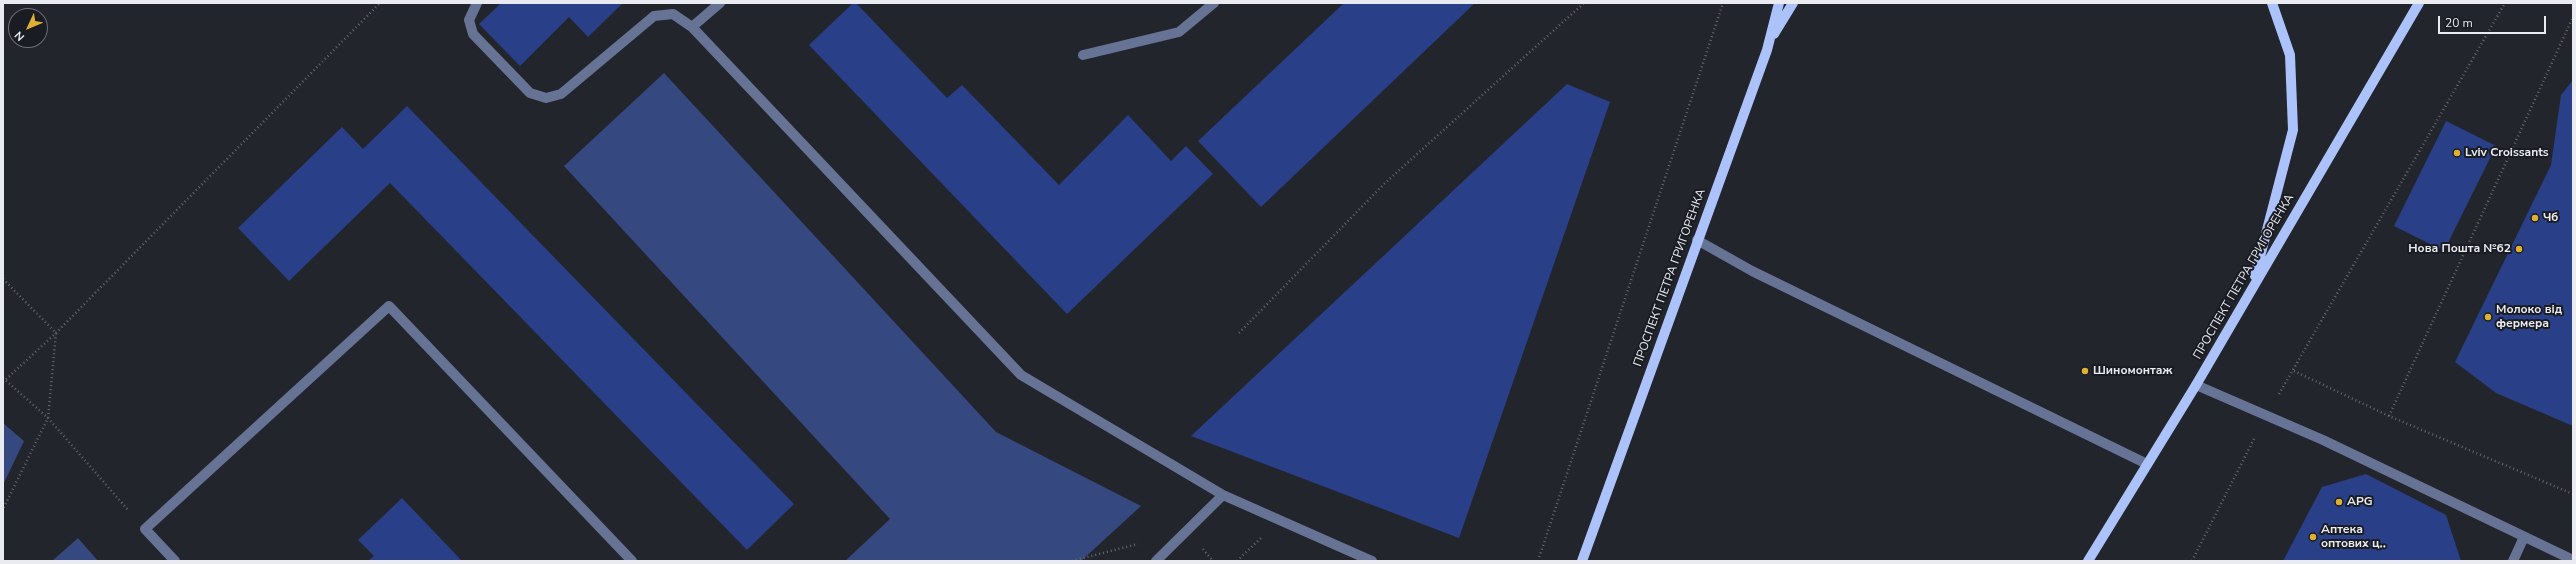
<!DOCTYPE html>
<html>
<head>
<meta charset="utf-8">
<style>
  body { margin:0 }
  #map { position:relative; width:2576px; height:564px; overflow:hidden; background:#23252c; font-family:"Nunito Sans",sans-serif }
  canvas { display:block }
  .frame { position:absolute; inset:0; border:4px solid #eaebf0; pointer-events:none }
  .north { position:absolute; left:8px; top:8px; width:40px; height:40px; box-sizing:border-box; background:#191c22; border:1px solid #6d6f74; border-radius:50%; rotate:226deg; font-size:11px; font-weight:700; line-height:16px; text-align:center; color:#eaebf0 }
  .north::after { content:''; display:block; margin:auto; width:14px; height:18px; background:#deb133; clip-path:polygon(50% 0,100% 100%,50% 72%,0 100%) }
  .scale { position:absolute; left:2438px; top:16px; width:108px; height:18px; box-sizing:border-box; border:2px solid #eaebf0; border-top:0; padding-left:5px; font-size:12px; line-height:14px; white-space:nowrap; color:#eaebf0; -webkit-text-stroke:3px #191c22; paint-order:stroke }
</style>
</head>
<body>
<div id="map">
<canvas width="2576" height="564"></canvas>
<div class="frame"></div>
<div class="north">N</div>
<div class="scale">20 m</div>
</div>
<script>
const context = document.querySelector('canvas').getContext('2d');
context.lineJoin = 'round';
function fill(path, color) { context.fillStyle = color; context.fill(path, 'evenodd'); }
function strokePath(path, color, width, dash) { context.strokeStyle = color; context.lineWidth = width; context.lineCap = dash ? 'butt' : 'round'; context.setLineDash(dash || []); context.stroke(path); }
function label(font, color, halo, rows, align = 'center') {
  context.font = font + ' "Nunito Sans",sans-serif'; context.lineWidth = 4; context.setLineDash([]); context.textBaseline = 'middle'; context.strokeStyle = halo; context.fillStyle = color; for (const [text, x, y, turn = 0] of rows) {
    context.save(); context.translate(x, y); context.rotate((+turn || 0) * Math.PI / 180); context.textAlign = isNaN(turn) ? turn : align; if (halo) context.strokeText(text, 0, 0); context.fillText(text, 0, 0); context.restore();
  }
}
fill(new Path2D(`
  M664,73L996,432L1141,506L1081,561H845L890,519L564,166Z
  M3,423L24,441L3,485Z
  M78,538L98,561H52Z`), '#35487f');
fill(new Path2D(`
  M501,3H623L588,37L569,17L520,66L479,24Z
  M853,3H856L947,98L962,85L1059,185L1128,115L1171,161L1186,146L1213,174L1067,314L809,45Z
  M1344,3H1475L1261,207L1198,141Z
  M2573,80V426L2496,393L2455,362L2551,165L2561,95Z
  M1567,84L1610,102L1459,538L1191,436Z
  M407,106L794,504L747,550L390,183L289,281L238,228L342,127L363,149Z
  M2446,121L2496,146L2444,251L2394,226Z
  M2366,474L2446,515L2461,561H2283L2322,487Z
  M402,498L462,561H368L374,556L358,540Z`), '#293f87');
strokePath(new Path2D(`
  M3,279L56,333L48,418L3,509
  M1239,333L1384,184L1584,3
  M2294,371L2389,416L2573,494
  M3,378L48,418L129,511
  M3,382L56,333L380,3
  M2279,394L2505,3
  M2389,416L2573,17
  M1203,549L1213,561
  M1072,561L1138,544
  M1237,561L1261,538
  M1538,561L1723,3
  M2192,561L2255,437`), '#67686f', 2.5, [1, 3]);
strokePath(new Path2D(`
  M477,3L469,20L473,34L530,93L546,98L561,94L654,16L673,14L692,27L1021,375L1223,495
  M692,27L720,3
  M1083,55L1179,32L1214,3
  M1697,240L1752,271L2147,464
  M2196,385L2323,440L2573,560
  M175,561L145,529L389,306L632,561
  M1156,561L1223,495L1372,561
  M2513,561L2524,537`), '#667395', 10);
strokePath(new Path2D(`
  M1774,34L1793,3
  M2255,276L2293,130L2290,55L2272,3
  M1582,561L1767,50L1779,3
  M2088,561L2196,385L2419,3`), '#acc2fb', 10);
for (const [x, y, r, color] of [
  [2457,153,4,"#deb133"],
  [2535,218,4,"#deb133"],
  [2519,249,4,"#deb133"],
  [2488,317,4,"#deb133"],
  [2085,371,4,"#deb133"],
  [2339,502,4,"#deb133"],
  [2313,537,4,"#deb133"]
]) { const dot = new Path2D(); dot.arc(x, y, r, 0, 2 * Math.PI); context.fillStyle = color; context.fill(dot); strokePath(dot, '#191c22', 1.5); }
label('bold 12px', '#eaebf0', '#191c22', [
  ["Lviv Croissants",2465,153],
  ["Чб",2543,218],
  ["Нова Пошта №62",2511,249,"right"],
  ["Молоко від",2496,310],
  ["фермера",2496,324],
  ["Шиномонтаж",2093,371],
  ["APG",2347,502],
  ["Аптека",2321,530],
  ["оптових ц‥",2321,544]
], 'left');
label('12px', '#eaebf0', '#191c22', [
  ["ПРОСПЕКТ ПЕТРА ГРИГОРЕНКА",2244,277,-60],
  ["ПРОСПЕКТ ПЕТРА ГРИГОРЕНКА",1670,278,-70]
]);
</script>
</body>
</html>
